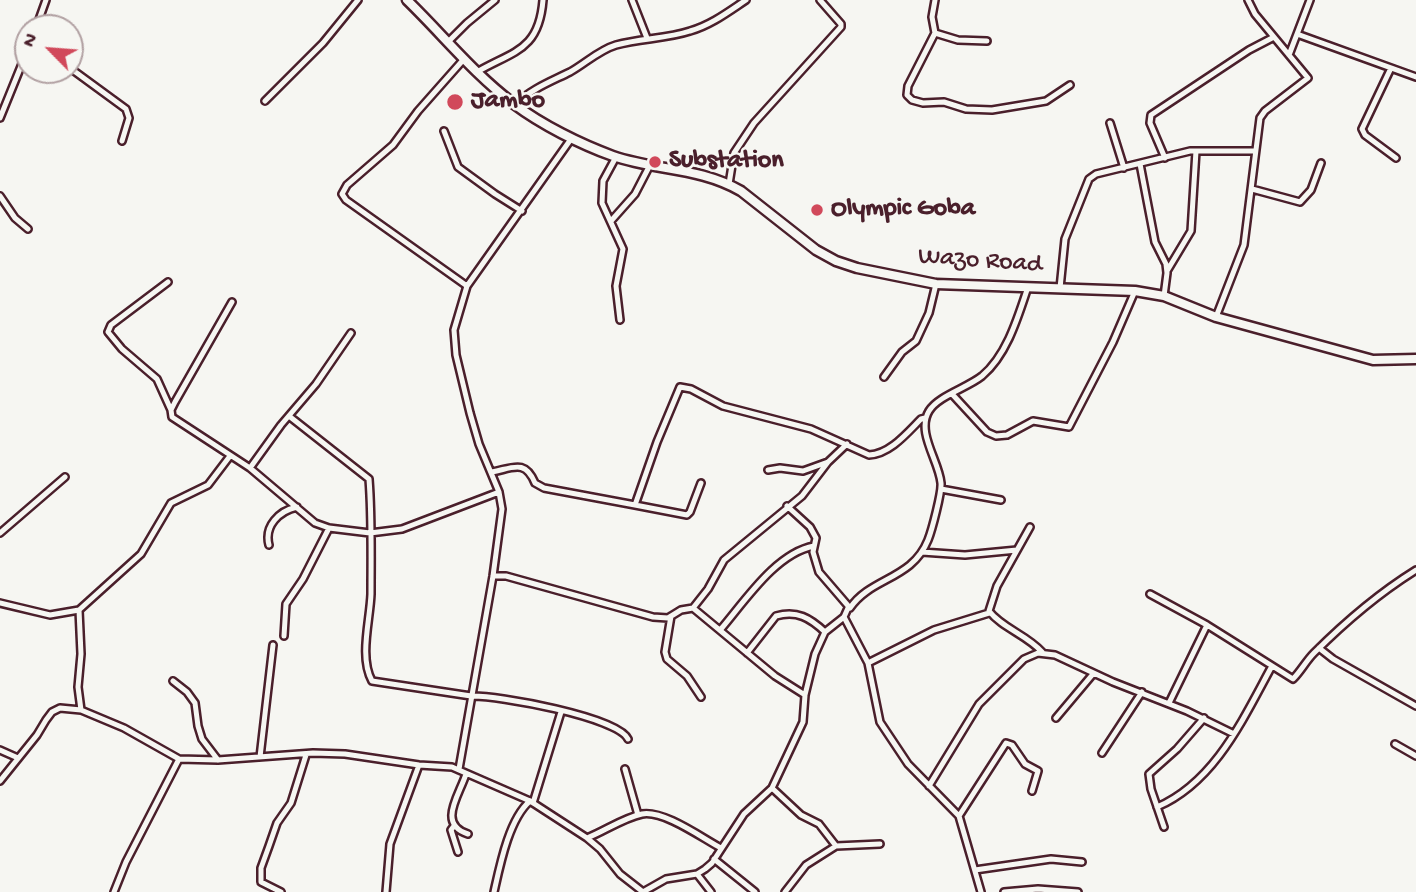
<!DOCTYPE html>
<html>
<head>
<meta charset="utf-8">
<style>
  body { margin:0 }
  #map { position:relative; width:1416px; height:892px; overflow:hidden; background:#f6f6f2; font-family:"Gochi Hand",sans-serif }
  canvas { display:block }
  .north { position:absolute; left:14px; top:14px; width:70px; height:70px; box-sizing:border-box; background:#f6f6f2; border:2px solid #b1a0a2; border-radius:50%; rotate:295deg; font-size:19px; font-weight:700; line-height:28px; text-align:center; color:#4a1f2b }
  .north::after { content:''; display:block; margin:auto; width:24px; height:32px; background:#d1495b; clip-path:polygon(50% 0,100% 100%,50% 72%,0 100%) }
</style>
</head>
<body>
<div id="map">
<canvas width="1416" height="892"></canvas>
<div class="north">N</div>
</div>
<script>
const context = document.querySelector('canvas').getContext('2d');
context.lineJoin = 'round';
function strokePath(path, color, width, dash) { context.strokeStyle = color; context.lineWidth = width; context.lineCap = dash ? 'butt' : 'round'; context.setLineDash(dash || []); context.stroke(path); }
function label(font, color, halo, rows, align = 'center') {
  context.font = font + ' "Gochi Hand",sans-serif'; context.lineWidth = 5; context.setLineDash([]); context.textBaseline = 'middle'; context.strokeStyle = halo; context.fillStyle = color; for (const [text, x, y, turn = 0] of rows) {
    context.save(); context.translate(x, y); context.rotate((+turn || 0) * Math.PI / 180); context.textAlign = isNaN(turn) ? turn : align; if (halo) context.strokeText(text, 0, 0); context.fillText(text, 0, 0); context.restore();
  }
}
const minor = new Path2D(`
  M632,0L647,38
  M935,0L932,17L935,33L958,40L987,41
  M36,28L46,0
  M935,33L908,86L907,95L912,100L923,103L944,102L966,109L992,110L1046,101L1070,85
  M1297,34L1416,77
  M449,41L467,23L495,0
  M1289,55L1310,0
  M464,59L418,111L393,145L347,185L342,194L346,200L467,286
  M70,68L126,109L129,118L122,141
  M1391,68L1362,129L1365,135L1396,158
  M477,72C513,51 539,51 543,0
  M265,101L323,43L358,0
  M515,105C531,89 550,82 570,72C586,63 599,50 616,45C641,38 666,39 690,31C711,25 728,12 746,0
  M0,118L28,49
  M1110,123L1124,168
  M444,131L458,167L495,194L522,211
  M616,157L603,181L602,203L623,249L616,286L620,320
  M1165,158L1150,123L1151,115L1249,50L1274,37
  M1140,164L1155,242L1166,264L1167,273L1164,296
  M729,184L734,153L754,123L841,27V24L820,0
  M1252,189L1300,202L1311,190L1321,163
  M0,196L15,218L28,229
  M611,221L635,194L650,165
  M1167,271L1191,231L1196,151
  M168,282L111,325L108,332L122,349L157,379L171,410
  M1060,288L1065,239L1089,179L1096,174L1190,151H1255
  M232,302L175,402L171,410L172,417L250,468L315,523L329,528L370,533L402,529L499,492
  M1216,317L1244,245L1260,118L1265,111L1308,78L1255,14L1248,0
  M884,377L902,352L916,341L929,313L936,284
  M952,394L987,432L996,436L1007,435L1033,421L1069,427L1113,342L1135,291
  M289,416L369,479C372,517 371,556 371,594C370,621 359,657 372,681L471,696C497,695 618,717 628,739
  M250,468L281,425L316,384L351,333
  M768,470L780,468L803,471L828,462
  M492,472C513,468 525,459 535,483L544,488L635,505
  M701,483L690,512L687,515L635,505L657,442L680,387L691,389L723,406L811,429L869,455C890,454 907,433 921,419L925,418
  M941,489L1001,500
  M787,506L810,527L816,538L813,552L819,572L850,608
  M1030,527L997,586L989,611C1002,628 1027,635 1042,652
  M0,533L65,477
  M269,545C264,526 279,511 297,507
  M922,552L965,555L1017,550
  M493,576H506L653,617L668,618L681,610L693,608L708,589L724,560L802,496L828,462L847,444
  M1150,594L1207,625
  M0,603L50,615L79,610L141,554L171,503L208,485L230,456
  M693,608L775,676L805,695
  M79,610L81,654L78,687L81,710
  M671,616L665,652L667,659L687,676L701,697
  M844,617L868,663L880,722L908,764L959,816L981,892
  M721,629C745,601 776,553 814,546
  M284,636L286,604L303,579L329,528
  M1319,648L1333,659L1416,706
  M747,653L776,616C797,610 810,618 825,632
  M868,663L934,630L989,613
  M173,681L187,692L195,703L198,726L202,739L218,760
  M1169,703L1207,625L1293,679C1301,671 1306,661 1314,653C1345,622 1379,593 1416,570
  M1056,718L1093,674
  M1395,744L1416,756
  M0,750L18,758
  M1102,753L1142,692
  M260,757L273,645
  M459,769L493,576L502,509L499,492L479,444L470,413L456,355L454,330L467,286L571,139
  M625,769L638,815
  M466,774C459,796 437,824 468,834
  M0,781L37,735L46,720L52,712L60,708L81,710L124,728L179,759L218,760L313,753L345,754L419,765L452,767L530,801L587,838L600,849L620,874L643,892
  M929,786L979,704L1024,659L1038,653L1055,655L1113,682L1187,711L1234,734
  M772,788L801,815L819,824L836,846L806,865L785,892
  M533,803L561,712
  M1157,807C1215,782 1243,719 1272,666
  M959,816L1006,743L1012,745L1025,764L1038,771L1032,791
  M454,826L451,830L458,852
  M1164,827L1151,789L1149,774L1177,749L1204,718
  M587,838C605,831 623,818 642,814C664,810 702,838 721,848
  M836,846L880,844
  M714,859L755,892
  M975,870L1051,859L1082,862
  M697,874L711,892
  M114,892L126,862L179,759
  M281,892L261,882V868L269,846L277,823L291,803L306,755
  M386,892L390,844L419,765
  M494,892C500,865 509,819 530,801
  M643,892L666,879L697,874L705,869L712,863L744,814L772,788L803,722L805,695L815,654L825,632L844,617L848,608H850C871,577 912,580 928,540C932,530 942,492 941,483C939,461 916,432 929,411C938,396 967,388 982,376C1007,355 1018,317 1028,287
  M1004,892L1038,889L1078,892`);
const secondary = new Path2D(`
  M407,0C443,35 474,74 514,104C542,125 580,144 613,156C657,171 699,167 741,191L816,250L836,261L857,268L936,284L1135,291L1164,296L1216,317L1373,360L1416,359`);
strokePath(minor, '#4a1f2b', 10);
strokePath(secondary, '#4a1f2b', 13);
strokePath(minor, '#f6f6f2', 5);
strokePath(secondary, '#f6f6f2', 8);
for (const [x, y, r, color] of [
  [455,102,9,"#d1495b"],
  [655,162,7,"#d1495b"],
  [817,210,7,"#d1495b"]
]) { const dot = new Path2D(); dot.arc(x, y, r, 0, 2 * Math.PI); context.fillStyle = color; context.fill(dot); strokePath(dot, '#f6f6f2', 2.5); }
label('bold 26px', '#4a1f2b', '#f6f6f2', [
  ["Jambo",471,102],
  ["Substation",669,162],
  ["Olympic Goba",831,210]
], 'left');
label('26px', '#4a1f2b', '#f6f6f2', [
  ["Wazo Road",980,262,4]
]);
</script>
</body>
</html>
